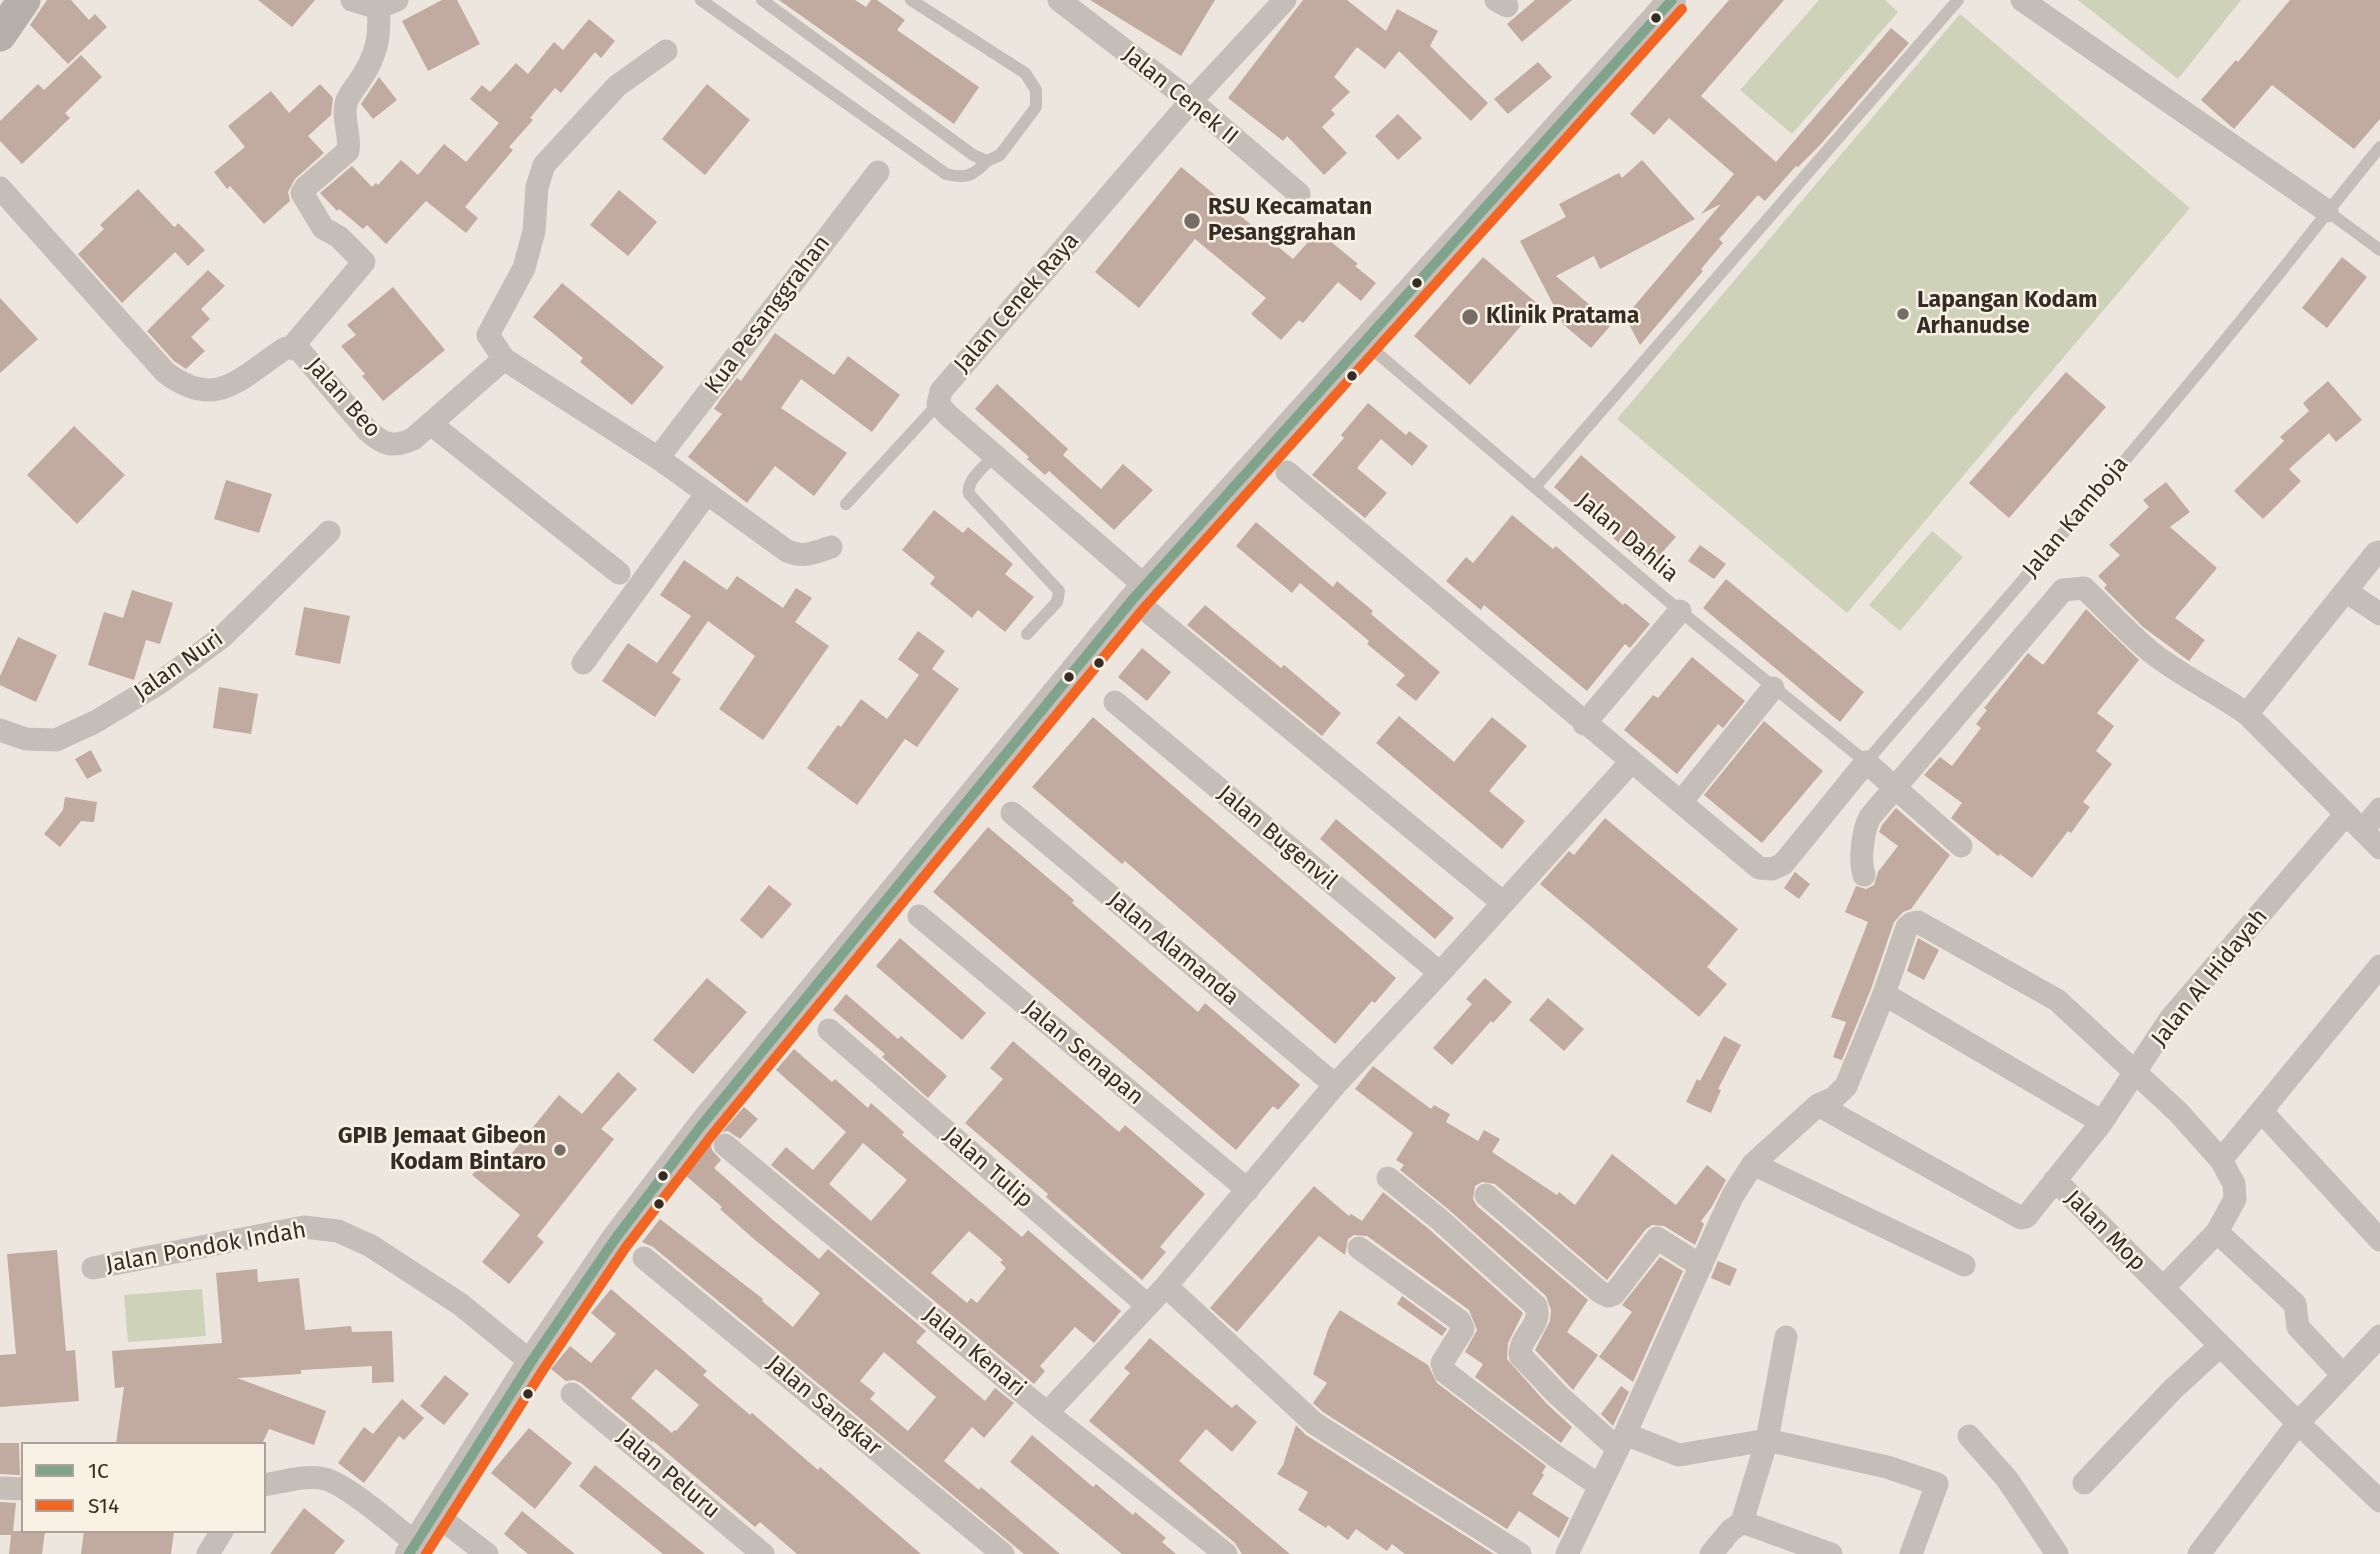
<!DOCTYPE html>
<html>
<head>
<meta charset="utf-8">
<style>
  body { margin:0 }
  #map { position:relative; width:2380px; height:1554px; overflow:hidden; background:#ede6de; font-family:"Fira Sans",sans-serif }
  canvas { display:block }
  .legend { position:absolute; left:21px; top:1442px; width:245px; height:91px; box-sizing:border-box; background:#faf1e5; border:2px solid #aca299; margin:0; padding:9px 12px; list-style:none; font-size:21px; color:#362c26 }
  .legend li { display:flex; align-items:center; gap:14px; height:35px }
  .legend b { width:35px; border:2px solid #aca299 }
</style>
</head>
<body>
<div id="map">
<canvas width="2380" height="1554"></canvas>
<ul class="legend">
<li><b style="height:9px;background:#80a38b"></b>1C</li>
<li><b style="height:9px;background:#f26522"></b>S14</li>
</ul>
</div>
<script>
const context = document.querySelector('canvas').getContext('2d');
context.lineJoin = 'round';
function fill(path, color) { context.fillStyle = color; context.fill(path, 'evenodd'); }
function strokePath(path, color, width, dash) { context.strokeStyle = color; context.lineWidth = width; context.lineCap = dash ? 'butt' : 'round'; context.setLineDash(dash || []); context.stroke(path); }
function label(font, color, halo, rows, align = 'center') {
  context.font = font + ' "Fira Sans",sans-serif'; context.lineWidth = 5; context.setLineDash([]); context.textBaseline = 'middle'; context.strokeStyle = halo; context.fillStyle = color; for (const [text, x, y, turn = 0] of rows) {
    context.save(); context.translate(x, y); context.rotate((+turn || 0) * Math.PI / 180); context.textAlign = isNaN(turn) ? turn : align; if (halo) context.strokeText(text, 0, 0); context.fillText(text, 0, 0); context.restore();
  }
}
fill(new Path2D(`
  M1819,0H1885L1898,12L1792,134L1740,90Z
  M2078,0H2241L2178,79Z
  M1960,14L2190,208L1847,613L1617,419Z
  M1932,531L1963,557L1900,631L1869,605Z
  M202,1289L206,1336L128,1342L124,1295Z`), '#cdd2b8');
fill(new Path2D(`
  M47,0H71L89,20L95,14L107,27L68,64L30,25Z
  M258,0H315L292,27Z
  M442,0H457L480,44L428,71L402,21Z
  M779,0H855L866,7L871,0H877L905,20L897,30L979,87L954,124Z
  M1090,0H1215L1181,56Z
  M1303,0H1347L1386,31L1397,9L1438,31L1430,46L1488,103L1471,121L1399,51L1385,69L1357,47L1334,77L1350,92L1331,110L1335,114L1322,127L1347,153L1324,175L1287,136L1283,141L1228,98Z
  M1535,0H1572L1522,42L1507,24Z
  M1729,0H1784L1701,96L1776,162L1891,28L1909,43L1820,145L1798,167L1796,166L1765,201L1758,195L1719,239L1723,243L1701,269L1703,271L1640,345L1625,317L1721,204L1701,214L1734,174L1669,118L1654,135L1630,114Z
  M2290,0H2380V119L2354,149L2272,85L2234,129L2201,100L2236,60L2238,62Z
  M589,19L615,41L601,58L595,52L561,93L555,88L530,118L533,120L509,147L513,150L465,207L478,218L466,233L426,201L386,244L367,225L363,229L339,209L337,211L320,193L352,166L372,187L376,183L378,185L401,160L418,175L444,144L466,162L499,123L470,99L482,85L490,92L516,63L528,74L554,42L563,50Z
  M81,55L102,77L65,113L70,118L22,164L0,141V121L38,84L44,90Z
  M1538,62L1552,77L1508,114L1494,99Z
  M379,77L397,100L373,119L361,104Z
  M320,84L333,98L331,115L308,136L324,153L295,179L288,192L290,201L264,224L230,186L227,189L214,172L245,147L228,126L271,91L289,113Z
  M707,84L750,120L705,175L662,139Z
  M1398,114L1422,138L1398,160L1375,136Z
  M1642,160L1695,219L1600,269L1594,256L1556,276L1612,324L1591,348L1564,325L1520,241L1566,217L1559,204L1619,173L1622,178Z
  M1181,167L1293,259L1318,231L1358,264L1355,266L1376,283L1361,301L1338,282L1303,323L1299,320L1281,340L1251,314L1266,298L1195,239L1139,308L1095,272Z
  M138,189L173,226L175,227L178,223L205,250L188,266L175,252L122,303L78,254L104,229L100,225Z
  M619,190L657,222L628,256L590,225Z
  M1483,257L1539,305L1470,385L1414,336Z
  M2342,257L2367,277L2327,328L2302,308Z
  M208,270L225,286L201,309L210,319L191,337L205,351L186,369L174,361L147,331Z
  M562,283L664,367L632,405L580,362L583,358L533,317Z
  M393,287L445,350L383,401L362,376L365,374L341,346L356,335L347,325Z
  M0,298L38,339L0,373Z
  M775,333L834,375L848,356L900,395L872,432L801,379L781,408L847,453L814,496L775,466L747,503L688,457L722,414L714,409L720,400L737,378L741,381Z
  M2066,372L2106,407L2009,518L1969,483Z
  M2328,381L2362,420L2336,442L2329,433L2289,469L2301,481L2263,519L2234,491L2284,441L2280,437L2309,411L2303,403Z
  M997,384L1068,449L1063,455L1101,489L1123,464L1153,490L1114,530L1049,471L1045,475L1027,459L1029,457L975,409Z
  M1368,403L1406,435L1409,431L1428,446L1412,466L1381,439L1357,468L1387,493L1365,518L1312,475L1344,438L1341,435Z
  M74,426L125,475L77,524L27,475Z
  M1581,455L1676,537L1648,568L1554,487Z
  M226,480L272,494L259,533L214,519Z
  M2166,482L2190,512L2170,527L2217,568L2175,618L2205,640L2189,661L2143,627L2104,588L2107,585L2098,576L2120,555L2109,545L2149,507L2143,500Z
  M934,510L963,533L968,527L1013,564L1005,574L1034,597L1005,632L978,610L972,618L930,584L935,577L902,550Z
  M1512,515L1553,549L1556,546L1623,605L1625,603L1650,624L1630,648L1625,644L1587,691L1484,605L1481,610L1446,581L1466,557L1473,563Z
  M1256,522L1333,587L1337,581L1373,611L1371,614L1440,672L1416,701L1396,685L1405,675L1367,644L1369,641L1300,583L1292,593L1236,546Z
  M1700,545L1726,564L1714,579L1688,561Z
  M684,560L727,590L737,576L783,608L796,588L812,598L795,622L829,646L763,740L719,709L755,656L708,621L672,673L681,679L655,717L602,681L628,643L657,663L691,616L660,595Z
  M1726,579L1864,692L1840,722L1703,608Z
  M132,590L173,603L160,644L146,640L134,680L88,665L104,612L123,618Z
  M1205,605L1281,668L1284,665L1341,713L1322,736L1187,625Z
  M304,607L350,616L340,664L295,655Z
  M2086,609L2139,660L2097,713L2114,726L2096,751L2112,764L2083,802L2090,807L2071,833L2068,831L2032,878L2000,854L1998,856L1951,818L1962,803L1924,775L1940,757L1952,766L1981,728L1976,724L1987,710L1984,708L2028,653L2043,665Z
  M918,631L945,651L932,669L959,689L917,747L905,739L857,805L807,768L838,725L841,727L861,699L887,719L919,675L898,659Z
  M18,637L57,655L36,702L0,685V676Z
  M1142,648L1171,672L1147,701L1118,677Z
  M1692,657L1745,701L1723,728L1718,724L1677,774L1624,730L1653,695L1658,698Z
  M219,687L258,694L251,734L213,728Z
  M1399,716L1454,762L1492,717L1527,746L1489,791L1525,821L1502,849L1376,743Z
  M1093,717L1396,978L1375,1003L1372,1001L1335,1044L1125,861L1122,864L1032,787Z
  M1764,721L1823,771L1762,843L1704,795Z
  M91,750L102,771L87,779L75,759Z
  M65,797L97,802L94,822L81,821L60,847L44,834L63,810Z
  M1896,808L1950,855L1911,909L1903,912L1894,922L1871,989L1842,1060L1833,1057L1846,1022L1831,1017L1868,922L1845,912L1856,886L1866,889L1874,885L1878,872L1898,846L1879,832L1882,825Z
  M1605,818L1738,929L1707,967L1727,984L1699,1017L1540,884L1569,851L1574,855Z
  M1336,819L1454,918L1435,939L1320,839Z
  M988,827L1074,900L1072,903L1198,1012L1205,1003L1300,1085L1278,1110L1273,1106L1236,1150L933,892Z
  M1795,872L1810,884L1799,899L1784,888Z
  M769,885L792,904L762,939L740,920Z
  M900,938L986,1013L962,1040L876,966Z
  M1918,938L1939,950L1924,980L1907,971Z
  M707,978L747,1012L693,1074L653,1040Z
  M1485,978L1512,1002L1493,1023L1491,1021L1452,1065L1433,1048L1472,1004L1466,999Z
  M846,994L898,1039L901,1036L947,1076L928,1098L882,1057L885,1054L833,1010Z
  M1548,998L1584,1029L1564,1051L1529,1020Z
  M1724,1036L1741,1045L1718,1089L1721,1090L1711,1113L1686,1102L1697,1079L1700,1081Z
  M1013,1041L1119,1132L1125,1125L1205,1194L1160,1247L1166,1252L1142,1280L1046,1197L1048,1194L965,1123L1003,1079L990,1068Z
  M794,1049L832,1082L835,1079L868,1108L871,1103L904,1132L902,1135L1022,1237L1028,1230L1121,1311L1094,1343L1075,1327L1040,1366L1045,1371L1034,1384L771,1165L786,1147L813,1170L846,1132L776,1070ZM863,1143L907,1180L871,1221L829,1184ZM969,1231L1003,1260L1000,1262L1006,1268L977,1303L971,1298L967,1303L931,1273Z
  M1373,1066L1431,1109L1434,1105L1450,1114L1446,1122L1478,1141L1484,1130L1500,1139L1492,1152L1557,1195L1559,1192L1575,1205L1612,1154L1676,1205L1707,1165L1726,1180L1711,1208L1701,1221L1704,1224L1695,1245L1664,1226L1652,1225L1646,1229L1607,1280L1495,1184L1482,1182L1475,1186L1473,1199L1477,1206L1588,1300L1567,1332L1598,1355L1573,1390L1535,1350L1550,1321L1551,1310L1546,1296L1448,1209L1400,1170L1404,1165L1396,1160L1413,1133L1355,1089Z
  M618,1072L637,1089L601,1129L614,1139L537,1236L544,1242L509,1284L482,1262L520,1215L472,1175L487,1157L500,1168L559,1095L582,1114Z
  M744,1107L758,1119L740,1139L728,1131L722,1132Z
  M711,1144L712,1150L721,1160L714,1168L773,1220L819,1259L828,1249L926,1331L916,1342L985,1401L995,1388L1014,1403L984,1438L972,1427L944,1461L979,1490L981,1487L1060,1554H1024L653,1247L642,1242L660,1219L763,1299L762,1301L793,1327L820,1293L755,1240L720,1209L722,1207L685,1175ZM884,1352L936,1397L908,1431L870,1399L875,1393L860,1381Z
  M1314,1186L1349,1216L1351,1214L1362,1221L1383,1192L1430,1230L1523,1313L1508,1343L1507,1359L1547,1404L1572,1427L1561,1443L1475,1377L1483,1364L1465,1352L1477,1330L1469,1310L1367,1236L1354,1235L1348,1239L1345,1255L1319,1236L1237,1332L1210,1308Z
  M57,1250L66,1351L75,1350L79,1401L0,1407V1355L16,1354L7,1254Z
  M1660,1257L1683,1271L1633,1382L1599,1357L1632,1312L1622,1305Z
  M1718,1261L1737,1269L1730,1286L1711,1278Z
  M257,1269L258,1282L299,1278L305,1330L351,1326L352,1332L392,1331L394,1382L372,1383V1366L301,1370V1374L237,1378L326,1411L314,1445L269,1429L262,1444H116L124,1387L115,1388L112,1351L222,1343L216,1273Z
  M611,1289L707,1371L703,1375L750,1415L752,1413L818,1470L820,1467L921,1554H797L760,1522L755,1527L653,1441L652,1442L581,1383L574,1380L566,1381L551,1369L570,1346L591,1363L616,1334L591,1313ZM656,1369L699,1405L676,1431L674,1430L672,1433L631,1398Z
  M1402,1296L1447,1329L1442,1336L1397,1304Z
  M1340,1310L1428,1365L1437,1383L1546,1466L1542,1473L1544,1475L1532,1494L1569,1518L1559,1538L1519,1511L1507,1529L1323,1412L1313,1403L1327,1383L1313,1374L1329,1327Z
  M1150,1338L1232,1408L1236,1404L1257,1422L1232,1452L1206,1429L1179,1461L1290,1554H1242L1235,1543L1089,1421L1130,1373L1124,1368Z
  M445,1375L469,1394L444,1425L420,1406Z
  M1621,1386L1629,1392L1613,1426L1601,1414Z
  M402,1399L424,1418L404,1440L399,1436L364,1483L338,1463L364,1427L373,1434Z
  M1296,1425L1306,1435L1494,1554H1405L1392,1544L1387,1551L1356,1529L1348,1540L1328,1525L1326,1528L1298,1510L1308,1492L1277,1474L1283,1465Z
  M529,1428L572,1463L535,1509L491,1473Z
  M1032,1435L1093,1487L1096,1484L1133,1515L1135,1512L1166,1538L1162,1542L1176,1554H1122L1067,1509L1010,1462Z
  M0,1443H19L20,1475L0,1474Z
  M595,1465L705,1554H663L579,1486Z
  M0,1502L16,1503L13,1531H45L42,1554H9L11,1535H0Z
  M304,1508L345,1541L334,1554H270Z
  M522,1511L575,1554H528L504,1534Z
  M84,1531H174L171,1554H81Z`), '#c1aa9f');
strokePath(new Path2D(`
  M701,0L946,174C966,179 973,176 987,161
  M762,0L973,155L987,161L1000,155L1036,107V90L1025,73L911,0
  M2327,211L2380,250
  M1364,342L1680,611L1866,762C1999,608 2133,454 2261,296C2301,247 2339,196 2380,147
  M995,455C986,465 966,480 969,494L1059,591L1057,602L1027,634
  M1535,487L1958,0
  M846,504L938,404`), '#c5beb8', 12);
strokePath(new Path2D(`
  M352,0L378,8L397,0
  M1059,0L1191,101L1299,194
  M1496,0L1507,6
  M2022,0L2327,211
  M0,188L165,372C216,411 239,379 284,349L292,347L301,352L368,431C384,445 393,448 413,439L504,359L658,458L787,551C804,558 814,553 831,547
  M292,347L364,262L339,237L323,228L302,193L306,187L348,151C351,135 342,121 346,103C349,94 355,88 360,80C376,57 381,36 378,8
  M504,359L488,335L524,268L534,231L537,187L544,165L617,86L666,51
  M431,424L619,573
  M658,458L878,172
  M1287,472L1759,868L1772,869L1783,864L1866,762L1961,846
  M1145,586L949,416L938,404L941,391L1191,101L1285,0
  M2084,588C2105,608 2128,633 2151,652C2181,676 2216,692 2247,714L2380,848
  M2347,592L2380,614
  M1133,599L1502,902
  M583,663L707,493
  M1115,702L1440,973
  M2247,714L2376,553L2380,552
  M1584,724L1680,611
  M0,730L26,739L56,740L95,722L158,684L222,637L329,532
  M1681,802L1773,688
  M1012,813L1335,1085
  M2363,830L2380,809
  M1864,875C1859,860 1863,830 1870,817L2063,590L2084,588
  M919,916L1248,1190
  M1884,994L1907,927L1912,923L1918,922L2057,1000L2178,1112L2221,1160L2234,1184L2235,1199L2217,1232L2163,1288
  M829,1030L1147,1305
  M1818,1105L2021,1218L2026,1217L2102,1122L2170,1019L2346,814
  M2262,1112L2380,1240
  M725,1145L1047,1413L1226,1554
  M2221,1160L2380,966
  M1388,1178L1439,1219L1536,1306C1543,1325 1519,1337 1520,1355L1557,1394L1618,1449
  M2055,1180L2298,1423L2380,1501
  M1486,1195L1600,1292L1608,1296L1614,1294L1657,1238L1701,1266
  M2217,1232L2295,1304L2298,1327L2343,1375
  M1359,1248L1460,1321L1463,1329L1442,1363L1445,1372L1554,1455L1600,1486
  M644,1258L1003,1554
  M1964,1265L1753,1164L1818,1105L1834,1098L1846,1086L1884,994L2102,1122
  M93,1268L304,1227L338,1231L371,1246L460,1304L531,1362
  M1166,1286L1314,1423L1520,1554
  M1786,1337L1767,1440L1742,1522L1831,1554
  M572,1394L763,1554
  M1047,1413L1166,1286L1335,1085L1440,973L1631,762
  M1625,1434L1679,1455L1767,1440L1887,1467L1937,1484L1911,1554
  M1969,1436L2007,1479L2057,1554
  M2084,1483L2173,1389L2220,1346
  M264,1485C282,1482 307,1474 325,1479C348,1485 395,1527 416,1543
  M0,1488L23,1489
  M435,1514L487,1554
  M208,1554L222,1531
  M1567,1554L1625,1434L1719,1225L1733,1195L1753,1164
  M1711,1554L1730,1531L1742,1522
  M2199,1554L2298,1423L2380,1336`), '#c5beb8', 23);
strokePath(new Path2D(`
  M409,1554L531,1362L615,1239L701,1126L1133,599L1672,0`), '#c5beb8', 28);
strokePath(new Path2D(`
  M0,35L24,0`), '#b6aea8', 33);
strokePath(new Path2D(`
  M409,1554L531,1362L615,1239L701,1126L1133,599L1672,0`), '#80a38b', 10);
strokePath(new Path2D(`
  M426,1554L543,1370L626,1247L712,1135L1144,608L1682,9`), '#f26522', 10);
for (const [x, y, r, color] of [
  [1656,18,6,"#362c26"],
  [1192,221,9,"#766d66"],
  [1417,283,6,"#362c26"],
  [1903,314,7,"#766d66"],
  [1470,317,9,"#766d66"],
  [1352,376,6,"#362c26"],
  [1099,663,6,"#362c26"],
  [1069,677,6,"#362c26"],
  [560,1150,7,"#766d66"],
  [663,1176,6,"#362c26"],
  [659,1204,6,"#362c26"],
  [528,1394,6,"#362c26"]
]) { const dot = new Path2D(); dot.arc(x, y, r, 0, 2 * Math.PI); context.fillStyle = color; context.fill(dot); strokePath(dot, '#faf1e5', 2.5); }
label('23px', '#362c26', '#faf1e5', [
  ["Jalan Cenek II",1180,96,39],
  ["Jalan Cenek Raya",1017,303,-49],
  ["Kua Pesanggrahan",768,315,-53],
  ["Jalan Beo",343,398,48],
  ["Jalan Kamboja",2076,517,-50],
  ["Jalan Dahlia",1627,538,40],
  ["Jalan Nuri",179,666,-35],
  ["Jalan Bugenvil",1277,838,40],
  ["Jalan Alamanda",1173,949,40],
  ["Jalan Al Hidayah",2210,978,-51],
  ["Jalan Senapan",1083,1053,40],
  ["Jalan Tulip",988,1168,41],
  ["Jalan Mop",2105,1231,45],
  ["Jalan Pondok Indah",206,1248,-10],
  ["Jalan Kenari",974,1352,40],
  ["Jalan Sangkar",824,1406,40],
  ["Jalan Peluru",668,1474,40]
]);
label('bold 23px', '#362c26', '#faf1e5', [
  ["RSU Kecamatan",1208,208],
  ["Pesanggrahan",1208,234],
  ["Lapangan Kodam",1917,301],
  ["Arhanudse",1917,327],
  ["Klinik Pratama",1486,317],
  ["GPIB Jemaat Gibeon",546,1137,"right"],
  ["Kodam Bintaro",546,1163,"right"]
], 'left');
</script>
</body>
</html>
